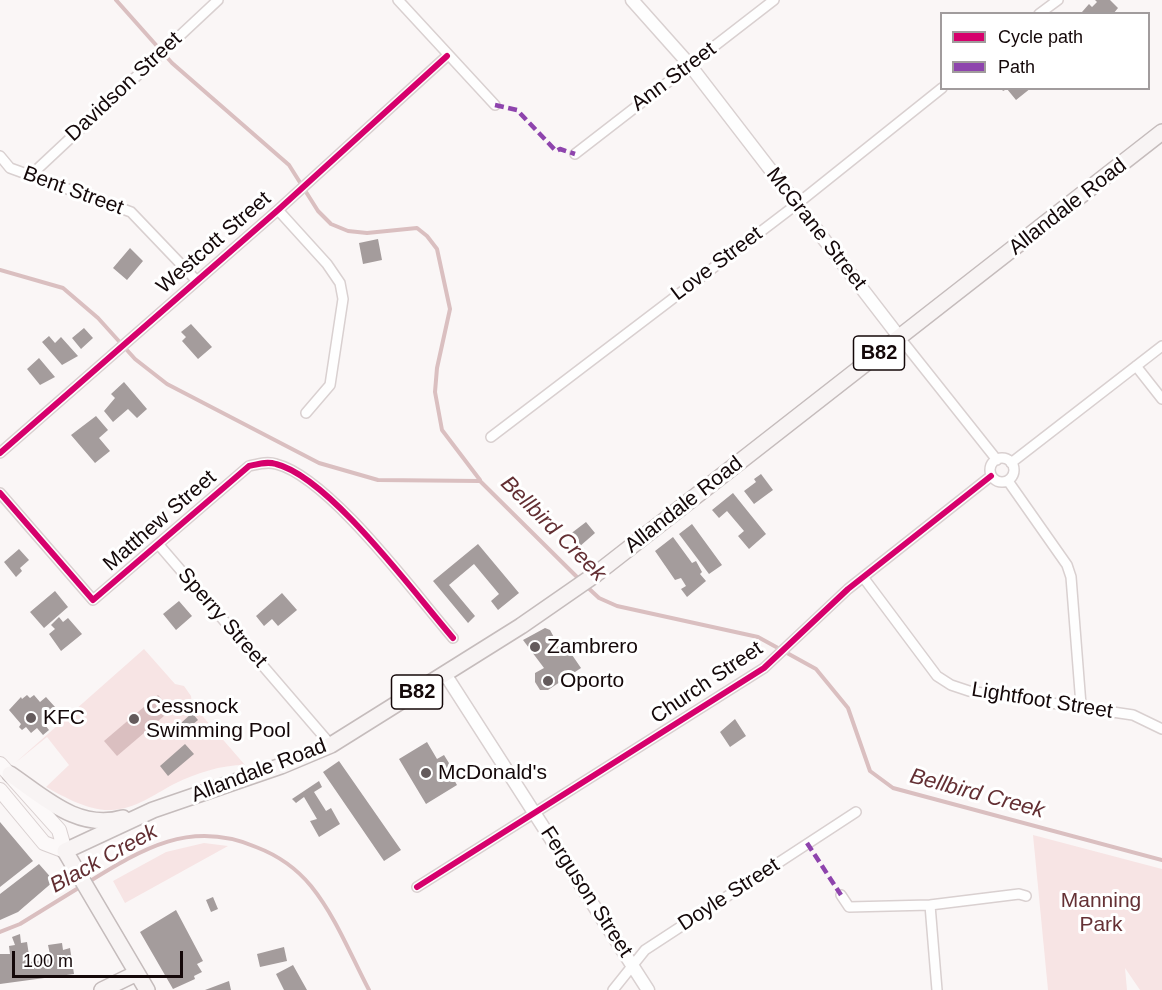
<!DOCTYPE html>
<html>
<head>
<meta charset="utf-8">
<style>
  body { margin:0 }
  #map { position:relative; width:1162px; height:990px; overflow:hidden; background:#faf6f6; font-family:Arial,sans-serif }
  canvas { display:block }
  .legend { position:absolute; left:940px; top:12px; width:210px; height:78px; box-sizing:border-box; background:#fff; border:2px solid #a19c9d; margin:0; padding:8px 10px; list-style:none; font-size:18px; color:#140809 }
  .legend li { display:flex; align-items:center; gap:12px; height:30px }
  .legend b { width:30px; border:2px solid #a19c9d }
  .scale { position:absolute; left:12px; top:951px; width:171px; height:27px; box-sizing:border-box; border:3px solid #140809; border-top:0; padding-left:8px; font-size:18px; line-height:21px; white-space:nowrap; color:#140809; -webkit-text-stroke:4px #fff; paint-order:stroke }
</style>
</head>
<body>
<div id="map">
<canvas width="1162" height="990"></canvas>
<ul class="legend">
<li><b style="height:8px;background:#d6006c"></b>Cycle path</li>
<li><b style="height:8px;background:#8e44ad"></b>Path</li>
</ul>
<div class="scale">100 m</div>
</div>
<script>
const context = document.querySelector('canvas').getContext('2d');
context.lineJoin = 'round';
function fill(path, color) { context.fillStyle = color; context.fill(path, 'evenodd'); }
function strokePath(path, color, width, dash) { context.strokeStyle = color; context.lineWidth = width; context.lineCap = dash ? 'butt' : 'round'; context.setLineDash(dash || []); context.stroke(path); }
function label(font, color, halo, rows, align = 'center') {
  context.font = font + ' Arial,sans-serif'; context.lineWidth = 6; context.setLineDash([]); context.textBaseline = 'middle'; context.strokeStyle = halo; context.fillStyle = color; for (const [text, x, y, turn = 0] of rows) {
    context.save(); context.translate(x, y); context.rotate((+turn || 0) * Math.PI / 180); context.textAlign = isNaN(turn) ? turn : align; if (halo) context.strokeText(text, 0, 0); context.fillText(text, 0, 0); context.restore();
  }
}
fill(new Path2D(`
  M144,649L175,684L184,686L191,696L192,704L245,765C221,765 196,773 174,784C153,795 136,809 111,810C89,811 64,797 46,787L69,765L47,737L15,763Z
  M1033,835L1162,869V990H1140L1125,968L1127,990H1048Z
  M204,843L228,846L125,903L113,881L166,852Z`), '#f7e4e4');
fill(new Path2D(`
  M158,695L171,710L117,756L104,741Z`), '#dabfc0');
strokePath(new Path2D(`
  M116,0L172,63L289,165L318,211L331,224L348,231L367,233L417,228L427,236L437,249L450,309L437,368L435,392L442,430L480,480
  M0,270L63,288L98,318L135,359L167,384L319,463L378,480L480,481L580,580
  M585,585L599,598L617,606L758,637L816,669L848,708L870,771L893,788L1162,860
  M87,883C142,849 190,819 256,847C277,855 297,869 311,886C336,917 351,956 369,990
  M0,932L20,924L80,887`), '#dabfc0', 4);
fill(new Path2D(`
  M1095,0H1110L1118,8L1113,14L1082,12L1089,4L1092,7L1097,2Z
  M1001,88H1031L1016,100L1007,89L1003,91Z
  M378,239L382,260L363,264L359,243Z
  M130,248L143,261L127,280L113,268Z
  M191,324L212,347L198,359L182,341L186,337L181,332Z
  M84,328L93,338L81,349L72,338Z
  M49,336L55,343L61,337L78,356L62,365L42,342Z
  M39,358L55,377L40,385L27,369Z
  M124,382L147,409L137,418L128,409L113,422L104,411L115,398L111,394Z
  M96,416L108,430L99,438L110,451L95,463L71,435Z
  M761,474L773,490L754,504L744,491L756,482L754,479Z
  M733,493L766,534L749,549L738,536L744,531L727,511L719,518L712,510Z
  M586,522L595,533L579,547L569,535Z
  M692,524L722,565L709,574L679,534Z
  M673,537L692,563L696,561L702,572L700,574L706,581L687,597L681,589L686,586L681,578L675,580L655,551Z
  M478,544L519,593L498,610L491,601L499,594L474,564L449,585L475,616L468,623L433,581Z
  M19,549L29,560L20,568L22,571L16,577L4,562Z
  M55,591L68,607L44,628L30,612Z
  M282,593L297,610L278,626L272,619L264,626L256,616Z
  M179,601L192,616L176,630L163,614Z
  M59,617L63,622L68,618L82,634L61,651L49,634L55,629L51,625Z
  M545,628L550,630L562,652L568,649L581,668L548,690H540L535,682V673L544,668L523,640Z
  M27,695L30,698L34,695L40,702L46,697L55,707L50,711L54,716L45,725L49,730L43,735L37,728L31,733L26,727L22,730L19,727L21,724L9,710L21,697L22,699Z
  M192,713L198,720L186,730L181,723Z
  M735,719L746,736L730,747L720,732Z
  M427,742L437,759L444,755L452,768L449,771L457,785L426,804L399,759Z
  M185,744L194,754L168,776L160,766Z
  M339,761L401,850L384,861L323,772Z
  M319,781L322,787L314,792L326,811L331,808L340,824L319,837L310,821L317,819L304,797L296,803L292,799Z
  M0,822L33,861L0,887Z
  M39,864L54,881L18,912L0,920V894Z
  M213,897L218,909L211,912L206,900Z
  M176,910L203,961L197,964L202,972L194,976L195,979L173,989L140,932Z
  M20,934L21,943L27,942L30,962L51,959L48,945L62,943L63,950L70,948L74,974L0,984V954H10L9,946L15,945L12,937Z
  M284,947L287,961L260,967L257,954Z
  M293,965L307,990H284L276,974Z
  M229,981L231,990H205Z`), '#a49c9c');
const minor = new Path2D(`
  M398,0L495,105
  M1039,14L1058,0
  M575,154L774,0
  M0,156L10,168L131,212L196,280
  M31,175L218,0
  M278,210L327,264L340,283L343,299L330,385L306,413
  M900,338L997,460
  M1136,366L1162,399
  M491,437L797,204L942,88
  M0,453L278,210L447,56
  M990 470a12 12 0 1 1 24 0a12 12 0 1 1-24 0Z
  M1011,463L1162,346
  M1008,481L1067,565L1071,577L1081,705
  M0,493L93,600L249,466C258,464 267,461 276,464C329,477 415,594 453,638
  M159,545L331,745
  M863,577L937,676L951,685L969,691L1133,715L1162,729
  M417,887L764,668L848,589L991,476
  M841,895L849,907L930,905L1019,894L1026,896
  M930,905L937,990
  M613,990L645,950L856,812`);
const tertiary = new Path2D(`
  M632,0L689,64L900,338
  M445,674L648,990`);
const secondary = new Path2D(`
  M0,764L59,830L65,851
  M0,790L44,843L65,851`);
const primary = new Path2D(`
  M10,774C44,797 78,831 123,818
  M102,990L137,973
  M147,990L65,851L153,810L281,766L331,745L521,626L596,574L1162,132`);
strokePath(minor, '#d9d0d0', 12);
strokePath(tertiary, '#d9d0d0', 15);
strokePath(secondary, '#d9d0d0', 16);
strokePath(primary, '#c5bcbc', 18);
strokePath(minor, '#fefefe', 9);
strokePath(tertiary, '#fefefe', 12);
strokePath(secondary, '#fcf9f9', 14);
strokePath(primary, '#f8f4f4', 15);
strokePath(new Path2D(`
  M495,105L517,110L556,151L560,149L575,154
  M807,843L841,895`), '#8e44ad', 4.5, [9, 4.5]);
strokePath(new Path2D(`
  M0,453L278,210L447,56
  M0,493L93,600L249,466C258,464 267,461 276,464C329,477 415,594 453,638
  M417,887L764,668L848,589L991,476`), '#d6006c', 6);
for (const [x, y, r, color] of [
  [535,647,6,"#645b5c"],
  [548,681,6,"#645b5c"],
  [31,718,6,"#645b5c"],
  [134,719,6,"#645b5c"],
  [426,773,6,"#645b5c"]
]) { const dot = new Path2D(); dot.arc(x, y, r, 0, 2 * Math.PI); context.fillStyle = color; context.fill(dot); strokePath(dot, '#fff', 2); }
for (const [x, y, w] of [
  [879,353,51],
  [417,692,51]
]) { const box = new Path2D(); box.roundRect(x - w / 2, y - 17, w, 34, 4.5); context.fillStyle = '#fff'; context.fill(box); strokePath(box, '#140809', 1.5); }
label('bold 20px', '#140809', null, [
  ["B82",879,353],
  ["B82",417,692]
]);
label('21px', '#140809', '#fff', [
  ["Ann Street",674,77,-37],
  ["Davidson Street",124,87,-43],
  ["Bent Street",73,191,20],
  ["Allandale Road",1068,207,-38],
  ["McGrane Street",816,229,52],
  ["Westcott Street",214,243,-41],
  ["Love Street",717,264,-37],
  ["Allandale Road",684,505,-38],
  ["Matthew Street",160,521,-41],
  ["Sperry Street",222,618,49],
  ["Church Street",707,683,-34],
  ["Lightfoot Street",1042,701,9],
  ["Allandale Road",259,771,-21],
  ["Ferguson Street",586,892,57],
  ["Doyle Street",729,895,-33]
]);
label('21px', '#140809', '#fff', [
  ["Zambrero",547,647],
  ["Oporto",560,681],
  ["Cessnock",146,707],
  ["Swimming Pool",146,731],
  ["KFC",43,718],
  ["McDonald's",438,773]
], 'left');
label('21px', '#653135', '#fff', [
  ["Manning",1101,901],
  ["Park",1101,925]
]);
label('italic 22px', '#632f33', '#fff', [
  ["Bellbird Creek",553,529,45],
  ["Bellbird Creek",977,794,15],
  ["Black Creek",104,859,-29]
]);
</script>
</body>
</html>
